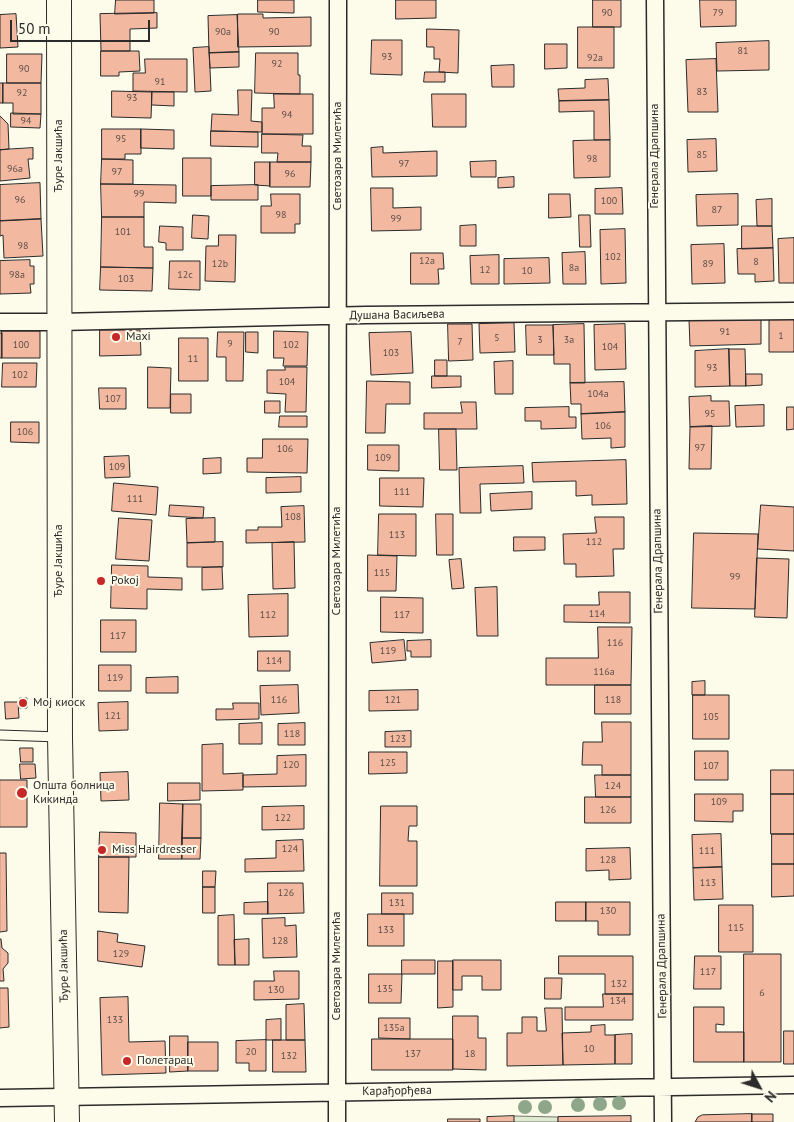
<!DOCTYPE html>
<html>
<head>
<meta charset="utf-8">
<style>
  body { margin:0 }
  #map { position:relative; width:794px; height:1122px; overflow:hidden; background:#fdfbea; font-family:"PT Sans",sans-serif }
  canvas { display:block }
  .north { position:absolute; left:734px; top:1062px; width:50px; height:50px; -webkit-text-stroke:4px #fdfbea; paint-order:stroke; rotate:130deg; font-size:14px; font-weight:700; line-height:20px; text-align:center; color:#2b2b2b }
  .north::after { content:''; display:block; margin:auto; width:18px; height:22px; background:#2b2b2b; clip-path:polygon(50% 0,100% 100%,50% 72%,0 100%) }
  .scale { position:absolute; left:10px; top:20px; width:140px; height:22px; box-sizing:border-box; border:2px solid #2b2b2b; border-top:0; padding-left:6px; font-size:15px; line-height:18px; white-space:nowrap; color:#2b2b2b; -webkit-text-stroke:4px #fdfbea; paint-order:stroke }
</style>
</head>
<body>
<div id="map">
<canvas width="794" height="1122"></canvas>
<div class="north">N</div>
<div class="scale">50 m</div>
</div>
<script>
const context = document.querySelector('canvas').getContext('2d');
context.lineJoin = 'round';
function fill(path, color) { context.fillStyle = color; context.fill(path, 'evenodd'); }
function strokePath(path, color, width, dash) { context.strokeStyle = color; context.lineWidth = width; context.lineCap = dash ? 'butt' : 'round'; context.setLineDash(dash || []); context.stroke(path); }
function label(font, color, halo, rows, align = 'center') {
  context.font = font + ' "PT Sans",sans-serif'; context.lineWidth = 4; context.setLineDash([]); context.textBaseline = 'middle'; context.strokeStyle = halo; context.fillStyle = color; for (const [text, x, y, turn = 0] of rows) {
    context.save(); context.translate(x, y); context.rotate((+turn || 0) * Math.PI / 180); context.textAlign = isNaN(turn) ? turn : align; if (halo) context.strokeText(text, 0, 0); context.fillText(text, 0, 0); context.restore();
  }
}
const green = new Path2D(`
  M514,1116L558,1117V1122H514Z`);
fill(green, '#deebd1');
strokePath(green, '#74746e', 1);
const building = new Path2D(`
  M116,0H154V13L115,14Z
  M258,0H294V13L258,12Z
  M396,0H436V18L396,19Z
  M593,0H621V27H593Z
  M700,0H736V26L701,27Z
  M157,13V28L130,29V51H101L100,14Z
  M16,14L18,47L0,48V15Z
  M238,14H263V18L311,17V46L238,47Z
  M237,15L239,52L209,53L208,16Z
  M578,27H614V68H578Z
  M427,29L459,30L458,73L439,72L440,59H434V47H427Z
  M372,40H402V75L371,74Z
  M769,41V70L717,71L716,43Z
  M545,44H567V68L545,69Z
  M209,47L211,91L195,92L193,48Z
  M101,51H139L140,71L119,72V76H101Z
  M239,52V67L210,68L209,53Z
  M256,53H298V75H300V94L255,93Z
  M7,54H42L41,83H7Z
  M145,59H187V92L133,91V73H145Z
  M716,59L718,112H688L686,60Z
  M514,65V87H492L491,66Z
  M425,72H445V82H424Z
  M608,79L609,100L559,101L558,89L585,88V80Z
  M0,83H3V103H0Z
  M3,83H41V114H13V103H3Z
  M238,90H252L251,121L262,122V132L211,131L212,114L238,115Z
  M112,91L152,92L151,118L112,117Z
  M152,92H174V106L152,105Z
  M274,94H313V134H262V108H274Z
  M432,94H466V127H433Z
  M609,100L610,140H594V111L559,112V101Z
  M11,113L41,114L40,128L11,127Z
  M0,116L8,124L9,149L0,150Z
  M102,129H141V154H125V159H102Z
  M141,129L174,130V149L141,148Z
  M211,131L258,132V147L211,146Z
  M262,134L303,135L302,146H311V162H277L278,153H262Z
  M716,139L717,171L688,172L687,140Z
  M610,140V177L574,178L573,141Z
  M383,147V153L437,151V176L372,177L371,148Z
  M33,148V159H28L30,178L0,181V150Z
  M183,158H211V196H183Z
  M102,159L133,160V184H101Z
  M496,161V177H471L470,162Z
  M255,162H270V186L255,185Z
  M270,162H311L310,187H270Z
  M514,177V187L498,188V178Z
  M40,183L41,219L0,221V185Z
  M101,184L176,185V203L144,202V217H102Z
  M258,185V200H211V186Z
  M371,188H393V208L421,207V230L372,231Z
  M622,188L623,214H595V189Z
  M271,194H300V224H295V233H261V206H271Z
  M549,194H570L571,217L549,218Z
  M738,194V225L697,226L696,195Z
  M772,199V226H757L756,200Z
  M193,215L209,216L208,239L192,238Z
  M579,215H590L591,247H580Z
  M102,217H144V247H153V268L101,267Z
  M41,219L43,256L4,258L3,235L0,236V221Z
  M476,225V246H460V226Z
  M160,226L183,227V250H166V243L159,242Z
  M742,226H772L773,248L742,249Z
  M625,229L626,283L601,284L600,230Z
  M219,235H236L235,282L205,281L206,246H218Z
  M794,238V283H779L778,239Z
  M724,244L725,283L692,284L691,245Z
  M773,248L774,281L755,282V274H738L737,249Z
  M585,252L586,284H563L562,253Z
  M411,253H443L444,269H438L439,284H411Z
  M499,255V284H471L470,256Z
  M549,258L550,283L504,284V259Z
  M30,260V266H34V284H30L31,293L0,294V261Z
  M170,261H200V290L169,289Z
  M101,267L153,268L152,291L100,290Z
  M761,318V344L690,346L689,320Z
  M794,319V352H769V320Z
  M514,323L515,352L480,353L479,324Z
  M448,324H472L473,360L449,361Z
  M584,324L585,383H570V364H554L553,325Z
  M625,324L626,369L595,370L594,325Z
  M526,325H553L554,355H527Z
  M100,330H140L141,355L100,356Z
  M2,331H40V358H2Z
  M274,331L308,332L307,366H283L284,358H274Z
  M218,332H244L243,381H226V357H217Z
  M246,332H258V353L246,352Z
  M411,332L413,373L371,375L369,333Z
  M0,333H2V358H0Z
  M179,338H208V381H179Z
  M729,349H745L746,386H730Z
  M729,349L730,386L695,387V351Z
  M435,360H447V376H435Z
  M513,361V394H495L494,362Z
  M3,363H37L36,387H2Z
  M148,367L171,368L170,408H148Z
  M285,367H307L306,412H285L286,394L267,393V370H285Z
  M746,374H762V385L746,386Z
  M432,376H461V387L432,388Z
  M367,381L410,382V404H386L385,433H366Z
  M624,382L625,412L581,414V404H571L570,383Z
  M99,388H126V409H100Z
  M171,394H191V413H171Z
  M711,396V401H729L730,426L690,427L689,397Z
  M265,401H280V413H265Z
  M461,402H476L477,429H424V413H462Z
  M764,405V426L736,427L735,406Z
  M569,407V417H576V428L541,429V421H525V408Z
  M787,407H794V429L787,430Z
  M625,412V447L611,448V438L582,439L581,414Z
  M280,416H307V427H279Z
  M11,422H39V443L11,442Z
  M712,426L711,469H689L690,427Z
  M439,429H456L457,470H440Z
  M263,439H308L307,473L247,472V458H262Z
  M368,445H399V471L368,470Z
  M129,456L130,477L105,478L104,457Z
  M221,458V473L203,474V459Z
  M626,460L627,504L592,505V495L576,496V481L533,482L532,463Z
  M523,466L524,483L480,484L481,513H460L459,468Z
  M301,477V492L266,493V478Z
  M380,478H424L423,507L380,506Z
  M114,483L158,487L156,515L112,511Z
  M532,492V509L491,511L490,494Z
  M170,505L204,507L203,518L169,516Z
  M761,505L794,507V551L758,549Z
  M304,506L305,542L246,543V530H258V527H282L281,507Z
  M379,514H416V556L378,555Z
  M436,514H453V555H437Z
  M595,517H624V549H613L614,576L576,577V564H564L563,534L596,533Z
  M119,518L152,520L149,561L116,559Z
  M215,518V542L187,543L186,519Z
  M694,533L758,534L755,609L692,608Z
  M514,537H545V550L514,551Z
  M223,542V567H187V543Z
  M294,542L295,588L273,589L272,543Z
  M368,555L397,556L396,591H368Z
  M757,558L789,559L787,618L755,617Z
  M461,559L464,588L452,589L449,560Z
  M112,565L148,566V577L182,578V590L147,589V609L111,608Z
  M222,567L223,589L202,590V568Z
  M497,587L498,636H477L475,588Z
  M599,592H630V623L564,622V605H599Z
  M288,594V636L249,637L248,595Z
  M381,597L423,598V633L381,632Z
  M101,620H136V652H101Z
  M598,627H632L631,685H546V658H598Z
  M404,640L406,660L372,663L370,643Z
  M431,640V657H411V651H407V641Z
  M258,651H290V671H258Z
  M99,665H131V691H99Z
  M178,677V693H146V678Z
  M705,681V695H692V682Z
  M298,685L299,713L261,715L260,686Z
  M595,685H631V714H595Z
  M418,690V710L369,711V691Z
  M693,695H729V739H693Z
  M20,698H27V708H20Z
  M5,702H18L19,718L6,719Z
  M128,702V730L99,731L98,703Z
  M233,703H259V719L216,720V709H233Z
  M602,722H631V775H602V765H582L583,742H602Z
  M262,723V744H239V724Z
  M305,723V745H278V724Z
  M411,731V747H385V732Z
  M223,744V774L243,773V790L202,791V745Z
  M20,748H33V762H21Z
  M695,751H728V780H695Z
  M369,752H407V773L369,774Z
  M306,755V786L243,787V775L277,774V756Z
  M20,764H35L36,778L21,779Z
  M771,770H794V794H771Z
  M128,772L129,800L101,801L100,773Z
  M595,775H631V797H596Z
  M0,780H27V827H0Z
  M168,783H200V800L168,801Z
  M695,794H743V811H733V822L695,821Z
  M771,794H794V834H771Z
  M585,797H631V823H585Z
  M160,803L183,804L182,859H159Z
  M183,804H201V838H182Z
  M304,806V829L262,830V807Z
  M381,806H417V826H409L408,841H417V886H380Z
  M100,832L136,833V857H99Z
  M721,834L722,867L693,868L692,835Z
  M772,834H794V864H772Z
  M182,838H201L200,859H182Z
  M303,840L304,871L245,872V859L276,858V841Z
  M630,848L631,879L609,880V870L586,871V849Z
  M0,853H6L7,931L0,932Z
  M99,857H129L128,913L99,912Z
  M772,864H794V896L772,897Z
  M722,867L723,899L694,900L693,868Z
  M203,871H216L215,887H203Z
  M268,883H303L304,913L268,914Z
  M203,887H215V913H203Z
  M382,893H413V914H382Z
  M268,902V914H244V903Z
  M556,902H586V921H556Z
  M586,902H630V935H598V921H586Z
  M719,905H753V952H719Z
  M368,914H404V946H368Z
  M234,915L235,965H218V916Z
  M285,918V926L296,925L297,957L263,958L262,919Z
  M98,931L118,934L117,942L145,946L142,967L98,961Z
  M0,939H1L2,948L8,953V963L3,969L4,981H0Z
  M249,939V965H235L234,940Z
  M744,954H781V1062H744Z
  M559,956H633V994H605V974H559Z
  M695,956H721V989H694Z
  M402,960H435V974H402Z
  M453,960H501V990H482V976H462V990H453Z
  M438,961H453V1007L438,1008Z
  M274,971H299V999L254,1000V981H274Z
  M369,974H402L401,1003H369Z
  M545,978H562L561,999H545Z
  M0,988H8L9,1027L0,1028Z
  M603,994H633V1020H565V1007H603Z
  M128,997L129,1042L165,1041L166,1073L102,1075L100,998Z
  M304,1004L305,1040H286V1005Z
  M694,1007H724V1025L716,1024V1032H744V1062H694Z
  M545,1008H562L563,1065L507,1066V1033H522V1017H537V1031H546Z
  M453,1016H478V1038H486V1070L453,1069Z
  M379,1018H410V1039L379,1038Z
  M281,1019V1040H266V1020Z
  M605,1025V1035H615V1064L563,1065L562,1033L591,1032V1026Z
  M784,1031H794V1064H784Z
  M632,1034V1064H615V1035Z
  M170,1036H188V1071L170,1072Z
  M372,1039H453V1070H372Z
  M266,1040V1071H249V1063H236V1041Z
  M273,1040H305L306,1072H273Z
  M188,1042H218V1071H188Z
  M752,1114V1122H695L698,1117L702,1115Z
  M752,1114H773V1122H752Z
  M514,1116V1122H487V1117Z
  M631,1116V1122H558V1117Z
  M448,1119H480V1122H448Z`);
fill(building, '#f2b8a0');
strokePath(building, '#2b2b2b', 1);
const lane = new Path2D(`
  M0,735L60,737`);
const street = new Path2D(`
  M655,0L663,1122
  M0,322H59L366,315L794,311
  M0,1098L794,1085
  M337,1122L338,0`);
const secondary = new Path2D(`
  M59,0L60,737L67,1122`);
strokePath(lane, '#2b2b2b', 11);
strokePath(street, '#2b2b2b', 19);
strokePath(secondary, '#2b2b2b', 26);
strokePath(lane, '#fdfbea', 9);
strokePath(street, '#fdfbea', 16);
strokePath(secondary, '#fdfbea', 24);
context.fillStyle = '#8ea78a';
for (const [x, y] of [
  [619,1103],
  [600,1104],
  [578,1105],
  [525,1107],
  [545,1107]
]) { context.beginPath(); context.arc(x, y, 7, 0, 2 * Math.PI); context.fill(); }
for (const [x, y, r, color] of [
  [116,337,5,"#c62828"],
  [101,581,5,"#c62828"],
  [23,703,5,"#c62828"],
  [22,793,6,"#c62828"],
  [102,850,5,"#c62828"],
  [127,1061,5,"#c62828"]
]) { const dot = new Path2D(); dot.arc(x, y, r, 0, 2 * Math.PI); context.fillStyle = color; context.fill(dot); strokePath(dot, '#fdfbea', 2); }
label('10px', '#5d4e48', null, [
  ["90",607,13],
  ["79",718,13],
  ["90a",223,32],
  ["90",274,32],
  ["81",743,51],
  ["93",387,57],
  ["92a",595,58],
  ["92",277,64],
  ["90",24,69],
  ["91",160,82],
  ["83",702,92],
  ["92",22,93],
  ["93",132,98],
  ["94",287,115],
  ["94",26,121],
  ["95",121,139],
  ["85",702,155],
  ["98",592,159],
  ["97",404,164],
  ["96a",15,169],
  ["97",117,172],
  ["96",290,174],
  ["99",139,194],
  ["96",20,200],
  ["100",609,201],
  ["87",717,210],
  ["98",281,215],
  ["99",396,219],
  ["101",123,232],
  ["98",23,246],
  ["102",613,257],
  ["12a",427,261],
  ["8",756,262],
  ["12b",220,264],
  ["89",708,264],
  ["8a",574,268],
  ["12",485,270],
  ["10",527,271],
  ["98a",17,275],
  ["12c",185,275],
  ["103",126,279],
  ["91",725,332],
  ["1",781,336],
  ["5",497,338],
  ["3",540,340],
  ["3a",569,340],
  ["7",460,342],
  ["9",230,344],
  ["100",21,345],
  ["102",291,345],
  ["104",610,347],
  ["103",391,353],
  ["11",193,359],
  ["93",712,368],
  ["102",20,375],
  ["104",287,382],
  ["104a",598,394],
  ["107",113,399],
  ["95",710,414],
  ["106",603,426],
  ["106",25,432],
  ["97",700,448],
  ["106",285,449],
  ["109",383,458],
  ["109",117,467],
  ["111",402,492],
  ["111",135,499],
  ["108",293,517],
  ["113",397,535],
  ["112",594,542],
  ["115",382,573],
  ["99",735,577],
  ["114",597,614],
  ["112",268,615],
  ["117",402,615],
  ["117",118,636],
  ["116",615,643],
  ["119",388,651],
  ["114",274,661],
  ["116a",604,672],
  ["119",115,678],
  ["116",279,700],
  ["121",393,700],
  ["118",613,700],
  ["121",113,716],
  ["105",711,717],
  ["118",292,734],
  ["123",398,739],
  ["125",388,763],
  ["120",291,765],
  ["107",711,766],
  ["124",613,786],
  ["109",719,802],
  ["126",608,810],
  ["122",283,818],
  ["124",290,849],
  ["111",707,851],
  ["128",608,860],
  ["113",708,883],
  ["126",286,893],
  ["131",397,903],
  ["130",608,911],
  ["115",736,928],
  ["133",386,930],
  ["128",280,941],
  ["129",121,954],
  ["117",708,972],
  ["132",619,984],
  ["135",385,989],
  ["130",276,990],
  ["6",762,993],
  ["134",618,1001],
  ["133",115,1020],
  ["135a",394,1028],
  ["10",589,1049],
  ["20",251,1052],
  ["137",413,1054],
  ["18",470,1054],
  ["132",289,1056]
]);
label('12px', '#2b2b2b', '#fdfbea', [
  ["Ђуре Јакшића",59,156,-90],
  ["Светозара Милетића",338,156,-90],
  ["Генерала Драпшина",655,156,-90],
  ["Душана Васиљева",397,315,-1],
  ["Ђуре Јакшића",59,561,-90],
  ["Светозара Милетића",337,561,-90],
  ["Генерала Драпшина",658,561,-91],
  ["Ђуре Јакшића",64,966,-91],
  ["Светозара Милетића",337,966,-90],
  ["Генерала Драпшина",662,966,-91],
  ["Карађорђева",397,1091,-1]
]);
label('12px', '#2b2b2b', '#fdfbea', [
  ["Maxi",126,337],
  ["Pokoj",111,581],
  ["Мој киоск",33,703],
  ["Општа болница",33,786],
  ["Кикинда",33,800],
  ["Miss Hairdresser",112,850],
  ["Полетарац",137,1061]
], 'left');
</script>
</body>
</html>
